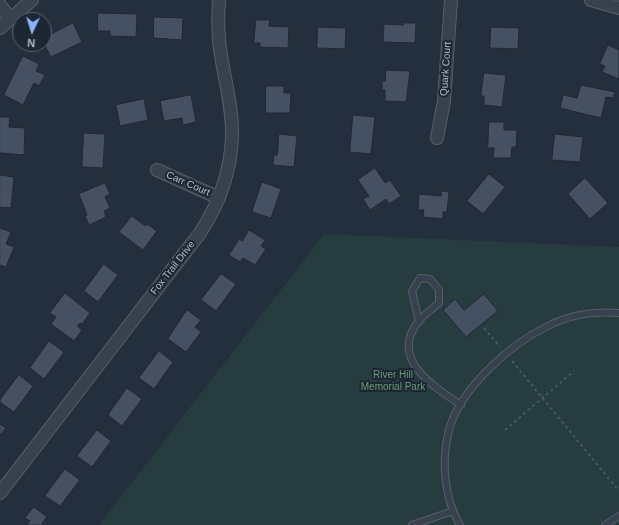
<!DOCTYPE html>
<html>
<head>
<meta charset="utf-8">
<style>
  body { margin:0 }
  #map { position:relative; width:619px; height:525px; overflow:hidden; background:#242f3e; font-family:Arial,sans-serif }
  canvas { display:block }
  .north { position:absolute; left:12px; top:12px; width:40px; height:40px; box-sizing:border-box; background:#1d2633; border:1px solid #59626f; border-radius:50%; rotate:184deg; font-size:11px; font-weight:700; line-height:16px; text-align:center; color:#b4bcc9 }
  .north::after { content:''; display:block; margin:auto; width:14px; height:18px; background:#8ab4f8; clip-path:polygon(50% 0,100% 100%,50% 72%,0 100%) }
</style>
</head>
<body>
<div id="map">
<canvas width="619" height="525"></canvas>
<div class="north">N</div>
</div>
<script>
const context = document.querySelector('canvas').getContext('2d');
context.lineJoin = 'round';
function fill(path, color) { context.fillStyle = color; context.fill(path, 'evenodd'); }
function strokePath(path, color, width, dash) { context.strokeStyle = color; context.lineWidth = width; context.lineCap = dash ? 'butt' : 'round'; context.setLineDash(dash || []); context.stroke(path); }
function label(font, color, halo, rows, align = 'center') {
  context.font = font + ' Arial,sans-serif'; context.lineWidth = 4; context.setLineDash([]); context.textBaseline = 'middle'; context.strokeStyle = halo; context.fillStyle = color; for (const [text, x, y, turn = 0] of rows) {
    context.save(); context.translate(x, y); context.rotate((+turn || 0) * Math.PI / 180); context.textAlign = isNaN(turn) ? turn : align; if (halo) context.strokeText(text, 0, 0); context.fillText(text, 0, 0); context.restore();
  }
}
fill(new Path2D(`
  M324,234L619,247V525H99Z`), '#263c3f');
const building = new Path2D(`
  M98,13L137,14L136,37L110,36V31H98Z
  M154,17L183,18L182,40L154,38Z
  M256,20H270L269,26L289,27L288,48L260,47V43H254Z
  M73,23L82,42L51,57L44,44V38Z
  M403,23H416L415,43L383,42L384,24L403,25Z
  M318,27L346,28L345,49L317,48Z
  M491,27L519,28L518,49L490,48Z
  M608,45L619,50V79L602,72L605,66L600,64Z
  M23,56L39,64L36,71L45,75L39,86L34,83L23,105L4,95Z
  M386,70L410,71L406,102L385,101V90H382V81H385Z
  M484,73L506,75L502,107L484,105V96H481Z
  M581,85L615,92L613,98L606,97L601,118L560,108L563,95L577,98Z
  M266,86H284V93H291L290,113H266Z
  M191,95L196,122L183,125L182,118L164,121L160,101Z
  M144,99L148,120L120,126L116,105Z
  M353,115L375,117L371,154L350,152Z
  M0,117H10L9,127L25,128L24,155L0,153Z
  M489,122H504V130H517L516,147H512L511,158H493L494,148H488Z
  M84,133L105,134L103,168L82,167Z
  M279,134L297,136L294,167L273,165L274,155H277Z
  M555,134L583,137L580,162L552,160Z
  M375,168L385,183L390,180L401,196L389,204L386,199L370,210L363,199L369,196L358,180Z
  M489,174L505,187L483,214L467,201Z
  M0,175L14,177L11,208L0,207Z
  M585,178L608,203L590,219L568,194Z
  M262,182L281,189L271,218L252,212Z
  M105,183L110,194L105,197L110,208L104,211L106,217L89,225L85,216L87,215L79,194Z
  M441,191L449,192L447,212H443V219L423,217L424,210H418L419,194L441,196Z
  M132,216L145,226L147,224L157,231L143,250L119,232Z
  M0,228L11,232L6,244L14,247L6,267L0,265Z
  M249,230L265,240L261,246L266,249L255,265L243,258L240,262L229,255L239,239L242,241Z
  M104,264L118,275L98,302L84,291Z
  M221,274L236,284L216,311L201,300Z
  M65,293L90,313L82,324L80,323L77,326L82,330L74,341L51,324L56,317L50,313Z
  M484,294L498,311L466,337L443,310L455,299L464,310Z
  M187,310L201,320L195,327L201,332L186,352L168,339Z
  M49,341L64,352L44,379L30,368Z
  M159,351L173,362L154,389L139,378Z
  M19,375L33,386L14,412L0,402V400Z
  M127,388L142,399L122,426L108,415Z
  M0,424L6,428L0,435Z
  M97,430L111,441L92,467L77,456Z
  M65,469L80,480L60,506L45,496Z
  M34,507L47,517L42,523L46,525H27L30,521L25,518Z`);
fill(building, '#455162');
strokePath(building, '#1f2835', 1);
const service = new Path2D(`
  M419,322L412,291L420,278L430,279L439,290V303C432,309 424,315 418,322C389,359 434,387 461,405
  M412,525L453,511
  M460,525C444,498 441,461 449,430C460,389 510,344 548,326C569,315 595,311 619,313
  M605,525L619,516`);
const minor = new Path2D(`
  M591,0L619,8
  M0,5L10,18
  M0,28L32,0
  M437,138L444,101L451,0
  M157,170L219,198
  M0,493L200,233C219,204 231,172 232,136C233,104 222,72 219,40C218,27 218,13 219,0`);
strokePath(service, '#565f6c', 8);
strokePath(minor, '#565f6c', 14);
strokePath(new Path2D(`
  M484,328L500,347
  M512,361L619,491
  M505,430L574,371`), '#44595c', 2, [3, 3]);
strokePath(service, '#38414e', 6);
strokePath(minor, '#38414e', 12);
label('10px', '#b4bcc9', '#1d2633', [
  ["Quark Court",446,69,-86],
  ["Carr Court",188,184,24],
  ["Fox Trail Drive",173,268,-52]
]);
label('10px', '#6b9a76', '#1d2633', [
  ["River Hill",393,375],
  ["Memorial Park",393,387]
]);
</script>
</body>
</html>
